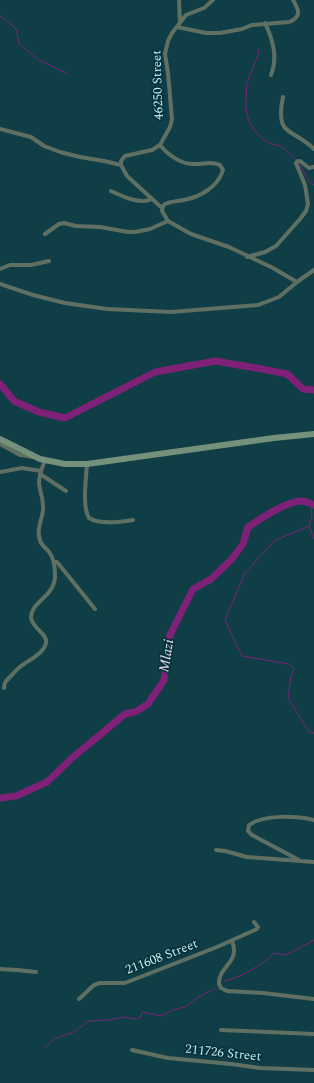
<!DOCTYPE html>
<html>
<head>
<meta charset="utf-8">
<style>
  body { margin:0 }
  canvas { display:block; background:#0f3e46 }
</style>
</head>
<body>
<canvas width="314" height="1083"></canvas>
<script>
const context = document.querySelector('canvas').getContext('2d');
context.lineJoin = 'round';
function strokePath(path, color, width, dash) { context.strokeStyle = color; context.lineWidth = width; context.lineCap = dash ? 'butt' : 'round'; context.setLineDash(dash || []); context.stroke(path); }
function label(font, color, halo, rows, align = 'center') {
  context.font = font + ' Spectral,serif'; context.lineWidth = 3.5; context.setLineDash([]); context.textBaseline = 'middle'; context.strokeStyle = halo; context.fillStyle = color; for (const [text, x, y, turn = 0] of rows) {
    context.save(); context.translate(x, y); context.rotate((+turn || 0) * Math.PI / 180); context.textAlign = isNaN(turn) ? turn : align; if (halo) context.strokeText(text, 0, 0); context.fillText(text, 0, 0); context.restore();
  }
}
strokePath(new Path2D(`
  M0,16L16,29L19,43L37,59L66,73
  M259,49C258,60 251,70 248,81C245,86 247,93 246,99C245,118 251,132 269,143C273,145 277,144 280,146C286,149 292,156 296,161
  M299,163L309,181L314,185
  M311,505L312,516L309,526L314,539
  M309,526L274,541L245,573L225,620L242,656L289,664L294,669L291,676L288,698L309,732L314,733
  M225,981C241,977 263,965 274,953L286,955L314,940
  M45,1047L56,1038L72,1033L89,1021L109,1020L123,1017L136,1019L141,1017L142,1012L162,1016L172,1010L185,1007L195,999L216,988`), '#7f2177', 1);
strokePath(new Path2D(`
  M0,384L14,401L39,412L65,418L155,372L215,361L262,369L287,374L303,389L314,390
  M0,798L16,796L47,782L72,758L125,714L135,712L148,704L164,680L170,635L193,589L211,579L231,560L243,544L248,527C260,519 288,500 302,501C306,501 310,504 314,505`), '#7f2177', 7);
strokePath(new Path2D(`
  M179,0L180,23
  M213,0L204,8L186,15L172,33L168,41L165,54L168,73L172,119L170,127L160,145C168,155 182,165 195,164C205,164 211,161 220,165L223,170C218,187 200,197 184,200C178,201 171,201 165,204L163,206L162,211L168,221L191,234L229,247L273,268L297,282
  M265,23C273,40 278,57 271,75
  M177,27L206,33H220L242,29L252,25L289,22C302,17 299,10 293,0
  M283,97C275,137 291,127 314,149
  M0,129L31,137L44,146L60,152L80,157L104,161L121,165
  M160,145L152,150L125,156L121,161V165L127,176L162,208
  M111,191C122,196 140,205 152,199
  M45,234L59,224L64,223L76,226L100,227L128,232H135L150,229L168,221
  M247,257L265,252L276,246L300,219L306,211L308,204L305,185L296,163L298,161H300L309,168L314,167
  M0,269L10,265H31L49,261
  M0,284L33,295L65,303L107,309L171,312L258,305L279,297L297,282L314,270
  M0,444L20,455L34,457
  M87,464C86,479 82,506 89,518C100,525 121,522 133,520
  M0,472L22,468L41,471
  M40,474L66,491
  M54,562H57L95,609
  M4,688C4,683 6,681 9,678C13,674 16,670 20,667C28,660 43,655 46,643C48,634 33,629 31,618C30,602 56,596 55,575C55,567 54,558 49,552C46,548 41,545 40,540C36,530 42,520 43,510C44,501 40,492 39,483C39,475 42,468 45,460
  M216,850L225,851L247,857L314,862
  M299,860L252,835L248,831L249,825C264,814 297,816 314,820
  M232,941C241,963 218,966 219,984L221,988L227,991L263,993L314,999
  M0,969L17,970L36,972
  M79,999L94,985L100,983H125L217,947L257,929L258,927L254,922
  M221,1030L314,1034
  M132,1050L168,1058L231,1064L260,1068L314,1070`), '#5f7063', 4);
strokePath(new Path2D(`
  M0,439L40,459L65,464H87L274,438L314,434`), '#75907b', 6);
label('13px', '#cae7ed', '#02333c', [
  ["46250 Street",159,85,-92],
  ["211608 Street",162,958,-21],
  ["211726 Street",223,1054,6]
]);
label('italic 14px', '#f4dcf0', '#02333c', [
  ["Mlazi",168,656,-81]
]);
</script>
</body>
</html>
